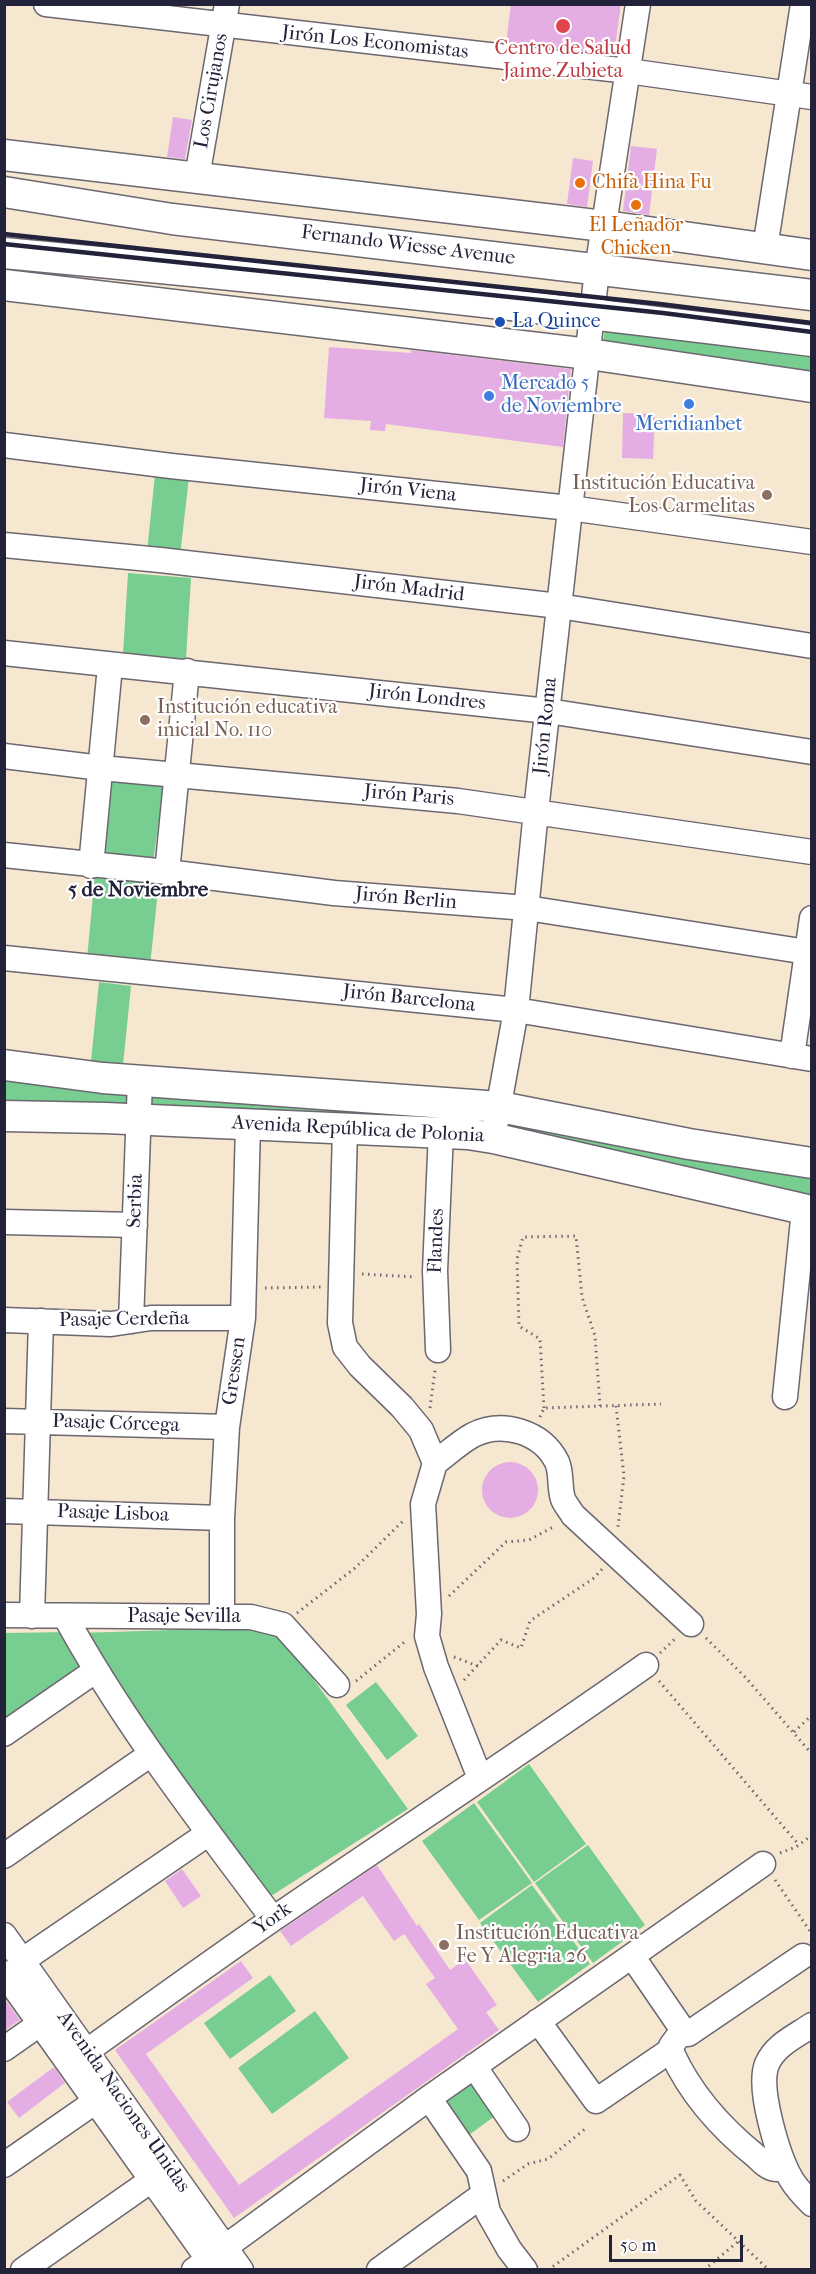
<!DOCTYPE html>
<html>
<head>
<meta charset="utf-8">
<style>
  body { margin:0 }
  #map { position:relative; width:816px; height:2274px; overflow:hidden; background:#f6e7d1; font-family:"IM FELL French Canon",serif }
  canvas { display:block }
  .frame { position:absolute; inset:0; border:6px solid #22223b; pointer-events:none }
  .scale { position:absolute; left:609px; top:2235px; width:134px; height:27px; box-sizing:border-box; border:3px solid #22223b; border-top:0; padding-left:8px; font-size:18px; line-height:21px; white-space:nowrap; color:#22223b; -webkit-text-stroke:4px #fff; paint-order:stroke }
</style>
</head>
<body>
<div id="map">
<canvas width="816" height="2274"></canvas>
<div class="frame"></div>
<div class="scale">50 m</div>
</div>
<script>
const context = document.querySelector('canvas').getContext('2d');
context.lineJoin = 'round';
function fill(path, color) { context.fillStyle = color; context.fill(path, 'evenodd'); }
function strokePath(path, color, width, dash) { context.strokeStyle = color; context.lineWidth = width; context.lineCap = dash ? 'butt' : 'round'; context.setLineDash(dash || []); context.stroke(path); }
function label(font, color, halo, rows, align = 'center') {
  context.font = font + ' "IM FELL French Canon",serif'; context.lineWidth = 4.5; context.setLineDash([]); context.textBaseline = 'middle'; context.strokeStyle = halo; context.fillStyle = color; for (const [text, x, y, turn = 0] of rows) {
    context.save(); context.translate(x, y); context.rotate((+turn || 0) * Math.PI / 180); context.textAlign = isNaN(turn) ? turn : align; if (halo) context.strokeText(text, 0, 0); context.fillText(text, 0, 0); context.restore();
  }
}
fill(new Path2D(`
  M605,329L811,343V371L603,343Z
  M155,474L189,477L180,556L147,552Z
  M128,573L191,578L186,659L123,654Z
  M110,776L164,783L153,863L99,855Z
  M95,874L159,881L150,966L87,959Z
  M99,982L131,986L123,1065L91,1061Z
  M5,1070L468,1115L462,1124L5,1104Z
  M507,1124L811,1168V1202L506,1131Z
  M268,1627L290,1647L408,1809L263,1901L79,1633Z
  M69,1632L91,1671L5,1733V1633Z
  M376,1682L418,1736L387,1760L346,1705Z
  M529,1764L586,1844L534,1882L477,1802Z
  M474,1803L532,1883L479,1920L422,1841Z
  M588,1845L645,1925L593,1963L535,1883Z
  M532,1885L590,1964L538,2002L480,1923Z
  M270,1975L296,2011L230,2059L204,2023Z
  M315,2011L349,2058L272,2114L238,2068Z
  M475,2079L499,2113L462,2140L437,2104Z`), '#78cd90');
fill(new Path2D(`
  M511,4H621L614,55L506,43Z
  M173,117L192,120L185,159L167,157Z
  M631,146L657,149L649,215L623,211Z
  M573,158L593,161L587,207L567,204Z
  M329,347L411,353V350L571,369L563,447L386,424L385,431L370,430L371,421L324,418Z
  M623,413L655,414L653,459L622,458Z
  M482 1490a28 28 0 1 1 56 0a28 28 0 1 1-56 0Z
  M377,1865L417,1926L419,1924L450,1970L465,1959L497,2005L486,2012L499,2030L234,2218L115,2050L241,1961L253,1978L146,2054L239,2185L458,2029L426,1984L435,1978L404,1934L394,1941L363,1896L291,1946L280,1931Z
  M182,1869L201,1896L183,1908L165,1881Z
  M4,1998L20,2020L4,2031Z
  M54,2067L65,2083L19,2118L7,2102Z`), '#e4ade3');
const minor = new Path2D(`
  M46,4L628,71L812,97
  M197,177L227,4
  M765,248L803,4
  M4,445L171,466L570,508L812,542
  M4,545L160,560L559,606L812,646
  M4,653L548,711L812,752
  M4,756L101,768L458,801L812,852
  M4,855L167,872L334,893L527,908L807,952
  M91,866L110,666
  M167,872L187,671
  M4,958L516,1010L812,1059
  M792,1056L812,918
  M345,1128L340,1323L345,1347L360,1366L402,1407L421,1430L435,1463L423,1504L429,1614L427,1636L436,1667L480,1778
  M493,1138L516,1010L536,811L597,270L638,4
  M4,1222L135,1225
  M4,1320L111,1324L151,1318H243
  M131,1321L140,1081
  M438,1350L435,1271L441,1132
  M785,1397L804,1210
  M4,1421L227,1427
  M435,1463C447,1454 460,1442 473,1435C503,1420 542,1432 557,1462C562,1473 559,1487 563,1499C565,1504 570,1510 573,1515L691,1624
  M4,1511L222,1518
  M4,1615L251,1617L283,1625L337,1685
  M32,1616L41,1321
  M65,1616C124,1724 200,1821 273,1919
  M222,1617V1518L227,1427L243,1318L248,1124
  M4,1734L95,1671
  M4,1856L151,1754
  M4,1935L241,2270
  M632,1956L680,2026V2034L671,2046L672,2053C691,2095 722,2129 757,2157C762,2162 769,2169 776,2169C778,2169 784,2168 785,2167
  M23,1960L209,1833
  M4,1973L216,2270
  M538,2021L596,2101L671,2050
  M812,2025C796,2036 775,2045 767,2064C757,2088 778,2156 791,2179C797,2189 804,2196 812,2204
  M680,2034H688L803,1956
  M4,2049L41,2023
  M69,2064C137,2015 205,1966 273,1919C397,1834 523,1752 646,1665
  M474,2066L517,2129
  M429,2098L479,2171L488,2212L509,2249L525,2270
  M4,2165L96,2101
  M23,2270L153,2179
  M194,2270L429,2098L763,1864
  M379,2270L484,2194`);
const major = new Path2D(`
  M4,155L604,226L812,255
  M4,192L172,219L812,295
  M4,253C274,278 543,307 812,341
  M4,285L589,354L812,387
  M4,1065L103,1078L500,1107L689,1144L812,1163
  M4,1116L105,1118L468,1134L493,1138L812,1211`);
strokePath(minor, '#6c6770', 27);
strokePath(major, '#6c6770', 33);
strokePath(new Path2D(`
  M362,1274L416,1277
  M265,1288L321,1287
  M616,1406L624,1476L618,1527
  M430,1408L435,1370
  M544,1408L540,1339L519,1326L517,1259L523,1237L576,1236L582,1297L595,1336L600,1406
  M540,1417L544,1408L661,1404
  M449,1596L506,1542L529,1540L555,1526
  M297,1613L355,1568L403,1521
  M706,1638L746,1678L812,1754
  M660,1653L677,1637
  M454,1657L478,1666
  M464,1680L501,1640L521,1648L530,1621L594,1578L603,1568
  M356,1681L407,1640
  M659,1681L799,1845
  M794,1732L812,1715
  M780,1853L796,1847L812,1835
  M775,1880L812,1934
  M503,2181L528,2164L548,2159L585,2129
  M548,2270L680,2175L696,2201L769,2270
  M704,2270L740,2240`), '#6c6770', 3, [1.5, 4.5]);
strokePath(minor, '#fff', 24);
strokePath(major, '#fff', 30);
strokePath(new Path2D(`
  M4,234L660,304L812,323
  M4,244L663,313L812,332`), '#22223b', 4.5);
for (const [x, y, r, color] of [
  [563,26,8,"#e0444e"],
  [580,183,6,"#e8710a"],
  [636,205,6,"#e8710a"],
  [500,322,6,"#1a4fb4"],
  [489,396,6,"#3f7fe0"],
  [689,404,6,"#3f7fe0"],
  [767,495,6,"#8d6e63"],
  [145,720,6,"#8d6e63"],
  [444,1945,6,"#8d6e63"]
]) { const dot = new Path2D(); dot.arc(x, y, r, 0, 2 * Math.PI); context.fillStyle = color; context.fill(dot); strokePath(dot, '#fff', 2); }
label('20px', '#22223b', '#fff', [
  ["Jirón Los Economistas",375,43,6],
  ["Los Cirujanos",212,91,-80],
  ["Fernando Wiesse Avenue",408,246,7],
  ["Jirón Viena",408,491,6],
  ["Jirón Madrid",409,589,7],
  ["Jirón Londres",427,698,6],
  ["Jirón Roma",546,726,-84],
  ["Jirón Paris",409,796,5],
  ["Jirón Berlin",406,899,5],
  ["Jirón Barcelona",409,999,6],
  ["Avenida República de Polonia",358,1130,3],
  ["Serbia",136,1201,-88],
  ["Flandes",437,1241,-88],
  ["Pasaje Cerdeña",124,1320,-1],
  ["Gressen",235,1371,-82],
  ["Pasaje Córcega",116,1424,2],
  ["Pasaje Lisboa",113,1514,2],
  ["Pasaje Sevilla",184,1617],
  ["York",273,1919,-35],
  ["Avenida Naciones Unidas",123,2102,55]
]);
label('20px', '#be3a42', '#fff', [
  ["Centro de Salud",563,49],
  ["Jaime Zubieta",563,72]
]);
label('20px', '#c56008', '#fff', [
  ["Chifa Hina Fu",592,183],
  ["El Leñador",636,226,"center"],
  ["Chicken",636,249,"center"]
], 'left');
label('20px', '#164399', '#fff', [
  ["La Quince",512,322]
], 'left');
label('20px', '#366cbe', '#fff', [
  ["Mercado 5",501,384],
  ["de Noviembre",501,407],
  ["Meridianbet",689,425,"center"]
], 'left');
label('20px', '#785e54', '#fff', [
  ["Institución Educativa",755,484,"right"],
  ["Los Carmelitas",755,507,"right"],
  ["Institución educativa",157,708],
  ["inicial No. 110",157,731],
  ["Institución Educativa",456,1934],
  ["Fe Y Alegria 26",456,1957]
], 'left');
label('bold 21px', '#22223b', '#fff', [
  ["5 de Noviembre",138,891]
]);
</script>
</body>
</html>
